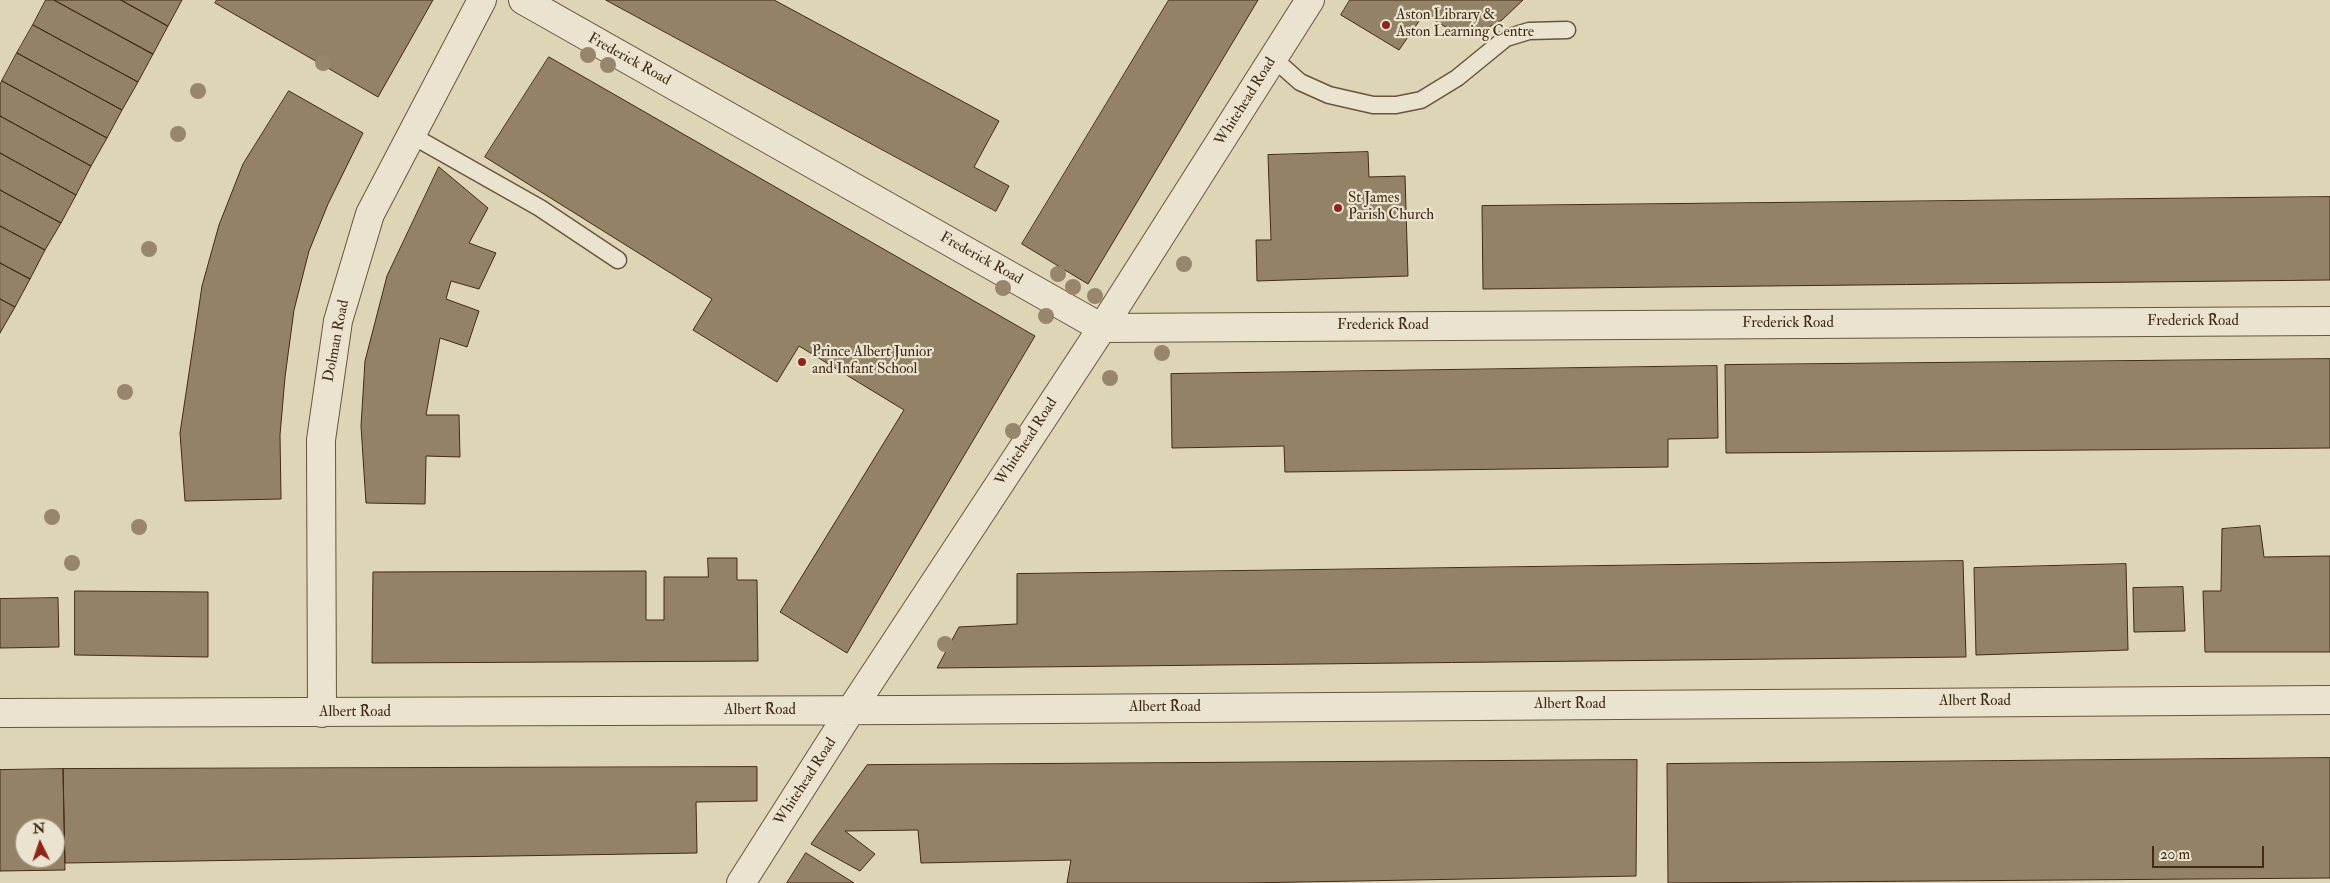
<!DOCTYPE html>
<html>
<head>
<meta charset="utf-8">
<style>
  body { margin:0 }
  #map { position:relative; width:2330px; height:883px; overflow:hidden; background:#ded4b6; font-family:"IM FELL Double Pica",serif }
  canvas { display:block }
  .north { position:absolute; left:15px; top:818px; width:50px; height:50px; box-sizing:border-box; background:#eae3d0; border:1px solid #a79984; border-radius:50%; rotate:356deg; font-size:14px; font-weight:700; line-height:20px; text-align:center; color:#432a12 }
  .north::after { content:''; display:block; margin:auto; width:18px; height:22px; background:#8f2418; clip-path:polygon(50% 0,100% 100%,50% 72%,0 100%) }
  .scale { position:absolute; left:2152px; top:846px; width:112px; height:22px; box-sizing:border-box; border:2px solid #432a12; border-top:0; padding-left:6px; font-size:15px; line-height:18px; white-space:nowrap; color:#432a12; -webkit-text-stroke:4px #eae3d0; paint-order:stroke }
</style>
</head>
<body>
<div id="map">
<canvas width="2330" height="883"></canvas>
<div class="north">N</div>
<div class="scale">20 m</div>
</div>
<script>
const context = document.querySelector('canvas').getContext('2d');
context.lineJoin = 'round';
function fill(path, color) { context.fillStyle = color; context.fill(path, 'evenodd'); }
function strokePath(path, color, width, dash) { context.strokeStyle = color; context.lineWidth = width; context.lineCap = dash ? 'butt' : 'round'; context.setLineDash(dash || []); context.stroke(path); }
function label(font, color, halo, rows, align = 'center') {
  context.font = font + ' "IM FELL Double Pica",serif'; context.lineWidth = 4.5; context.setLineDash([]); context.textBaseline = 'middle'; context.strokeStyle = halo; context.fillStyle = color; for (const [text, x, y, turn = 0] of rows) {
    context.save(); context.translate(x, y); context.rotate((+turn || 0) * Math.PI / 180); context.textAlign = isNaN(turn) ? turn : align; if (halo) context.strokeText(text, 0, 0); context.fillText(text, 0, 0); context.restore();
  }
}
const building = new Path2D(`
  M46,0H54L153,54L138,82L33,25Z
  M54,0H121L168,26L153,54Z
  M121,0H182L168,26Z
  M217,0H433L378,97L215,3Z
  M606,0H774L999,121L974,167L1009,186L996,211Z
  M1169,0H1258L1088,284L1022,244Z
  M1350,0H1523L1502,20L1480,32L1449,29L1424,14L1399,50L1341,15Z
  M33,25L138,82L122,110L17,53Z
  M17,53L122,110L107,138L2,81Z
  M549,57L1035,336L847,653L780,612L904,410L799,346L777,382L693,330L712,299L485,157Z
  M2,81L107,138L91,166L0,116V85Z
  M289,91L363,133L328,204L309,251L294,310L285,377L280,435L281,499L185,501L180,433L202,286L219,225L243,164Z
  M0,116L91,166L76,195L0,153Z
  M1368,152L1369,177L1405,176L1408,276L1257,281L1256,240H1271L1268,155Z
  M0,153L76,195L61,223L0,190Z
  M439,167L488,208L469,243L496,253L479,289L451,281L446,299L479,311L467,347L440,338L426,415H459L460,457L426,456L425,504L366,503L361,426L365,361L387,276Z
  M0,190L61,223L45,250L0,226Z
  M2330,197V280L1483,289L1482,206Z
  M0,226L45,250L30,279L0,263Z
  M0,263L30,279L15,307L0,299Z
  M0,299L15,307L0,333Z
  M2330,359V448L1726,453L1725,365Z
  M1717,366L1718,438L1668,439V467L1285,472L1284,446L1172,448L1171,374Z
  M2260,526L2264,557L2330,556V652H2205L2203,591H2221L2222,529Z
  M708,558H737V580H757L758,661L372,663L373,572L646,571V620H664V577H708Z
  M1963,561L1966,657L937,668L959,627L1017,624V574Z
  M2126,564L2128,650L1976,655L1974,568Z
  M2183,587L2185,631L2134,632L2133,588Z
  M75,591L208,592V657L75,655Z
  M58,598L59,647L0,648V599Z
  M2330,758V878L1668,883L1667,764Z
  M1637,760L1636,876L1245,883H1067L1071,860L921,863L918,830L845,831L875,854L860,871L811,844L867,765Z
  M757,767V801L696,802L697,853L65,863L63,769Z
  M63,769L65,870L0,871V770ZM25,828H55V858H25Z
  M806,853L854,883H787Z`);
fill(building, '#948267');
strokePath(building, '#432a12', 1);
const service = new Path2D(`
  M1273,58L1300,82L1329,95L1373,105H1396L1421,100L1457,78L1506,38L1529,31L1567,30
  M411,135L540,208L618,260`);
const minor = new Path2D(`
  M523,0L1102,328L2330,321
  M0,713L908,710L2330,700
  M322,713L321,440L338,321L370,214L482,0
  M741,883L851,710L1102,328L1310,0`);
strokePath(service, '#6a543b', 19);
strokePath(minor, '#6a543b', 30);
strokePath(service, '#eae3d0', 16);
strokePath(minor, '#eae3d0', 28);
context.fillStyle = '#97866b';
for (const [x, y] of [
  [588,55],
  [323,63],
  [608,65],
  [198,91],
  [178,134],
  [149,249],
  [1184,264],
  [1058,274],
  [1073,287],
  [1003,288],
  [1095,296],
  [1046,316],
  [1162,353],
  [1110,378],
  [125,392],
  [1013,431],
  [52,517],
  [139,527],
  [72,563],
  [945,644]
]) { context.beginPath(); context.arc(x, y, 8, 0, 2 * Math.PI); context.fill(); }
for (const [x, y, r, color] of [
  [1386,25,5,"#8f2418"],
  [1338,208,5,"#8f2418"],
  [802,362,5,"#8f2418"]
]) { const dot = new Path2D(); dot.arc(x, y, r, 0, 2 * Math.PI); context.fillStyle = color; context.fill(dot); strokePath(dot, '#eae3d0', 2); }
label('15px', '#432a12', '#eae3d0', [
  ["Aston Library &",1396,16],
  ["Aston Learning Centre",1396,33],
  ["St James",1348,199],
  ["Parish Church",1348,216],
  ["Prince Albert Junior",812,353],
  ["and Infant School",812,370]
], 'left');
label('15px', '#432a12', '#eae3d0', [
  ["Frederick Road",629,60,29],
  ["Whitehead Road",1246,102,-58],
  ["Frederick Road",981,259,29],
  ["Frederick Road",2193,322],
  ["Frederick Road",1788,324],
  ["Frederick Road",1383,326],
  ["Dolman Road",337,341,-79],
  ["Whitehead Road",1027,442,-57],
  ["Albert Road",1975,702],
  ["Albert Road",1570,705],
  ["Albert Road",1165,708],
  ["Albert Road",760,711],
  ["Albert Road",355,713],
  ["Whitehead Road",806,782,-57]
]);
</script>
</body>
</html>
